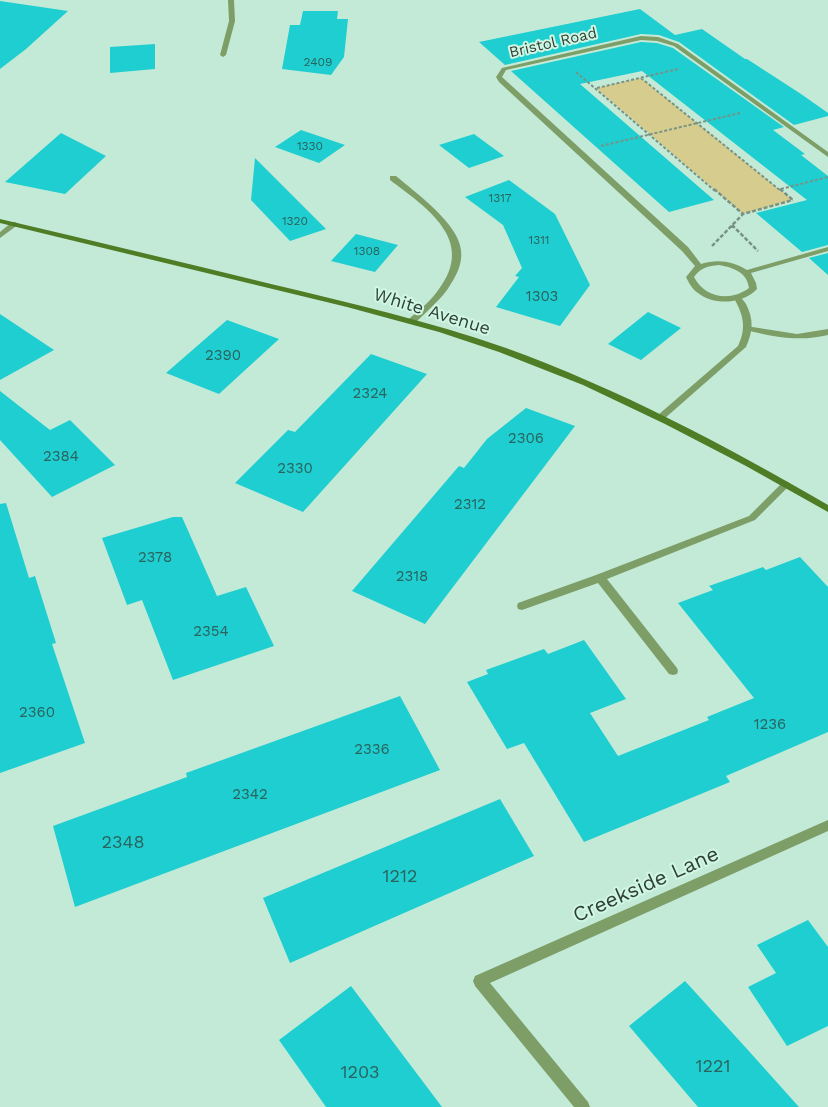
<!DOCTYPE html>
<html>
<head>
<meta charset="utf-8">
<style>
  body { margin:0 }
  canvas { display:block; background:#c3ead7 }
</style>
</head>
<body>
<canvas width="828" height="1107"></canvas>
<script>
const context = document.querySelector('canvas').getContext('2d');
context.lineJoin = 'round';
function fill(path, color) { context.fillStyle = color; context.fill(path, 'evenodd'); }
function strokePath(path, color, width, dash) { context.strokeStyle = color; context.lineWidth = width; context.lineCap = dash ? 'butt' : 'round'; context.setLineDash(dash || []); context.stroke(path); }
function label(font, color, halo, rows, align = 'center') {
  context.font = font + ' "Work Sans",sans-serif'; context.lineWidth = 4; context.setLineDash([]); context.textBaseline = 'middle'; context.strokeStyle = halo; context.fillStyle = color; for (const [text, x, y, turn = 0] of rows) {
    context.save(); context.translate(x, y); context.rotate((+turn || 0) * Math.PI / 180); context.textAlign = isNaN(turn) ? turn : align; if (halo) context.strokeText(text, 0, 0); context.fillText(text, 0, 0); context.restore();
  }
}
fill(new Path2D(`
  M641,78L780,190L793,200L743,214L596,88Z`), '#d5cc8d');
fill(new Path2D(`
  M0,1L68,11L26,49L0,69Z
  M640,9L675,35L702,29L745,59H747L801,94L828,113V116L794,125L679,42L659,35L641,34L505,65L479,42Z
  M303,11H338L337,19H348L344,57L331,75L282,69L290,25H300Z
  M641,42L657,43L673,48L784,127L773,130L805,154L801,155L828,176V245L802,252L756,213L807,200L642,71L580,84L714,200L669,212L511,71Z
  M155,44V69L110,73V47Z
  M301,130L345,145L319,163L275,147Z
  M61,133L106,156L65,194L5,182Z
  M474,134L504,156L469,168L439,145Z
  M255,158L326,229L290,241L251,200Z
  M509,180L555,214L590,285L560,326L496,307L519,277L515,276L522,268L503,225L465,197Z
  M356,234L398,245L375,272L331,261Z
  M828,253V275L809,258Z
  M648,312L681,328L641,360L608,344Z
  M0,314L54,350L0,380Z
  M227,320L279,339L219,394L166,373Z
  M371,354L427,374L303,512L235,483L288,430L295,432Z
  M0,391L50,430L70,420L115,465L52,497L0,440Z
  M526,408L575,426L425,624L352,591L459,466L464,468L487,439Z
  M6,503L29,578L35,576L56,643L52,644L85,743L0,773V504Z
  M173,517H182L217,596L246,587L274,646L173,680L142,600L127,605L102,538Z
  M800,557L828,587V732L726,776L730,782L584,842L524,743L507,749L467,682L488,674L486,670L544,649L548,654L584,640L626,699L590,713L618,756L709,720L707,717L754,698L678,603L713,590L709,586L763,567L766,570Z
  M400,696L440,770L75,907L53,826L187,777L186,773Z
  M500,799L534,856L290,963L263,898Z
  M808,920L828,947V1026L787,1046L748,987L776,973L757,945Z
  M685,981L747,1049L799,1107H698L629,1026Z
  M351,986L442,1107H326L279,1040Z`), '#1eced0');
strokePath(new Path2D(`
  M576,72L715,191
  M641,78L781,191
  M597,88L678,69
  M601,146L740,113
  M781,189L828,177`), '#789386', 2, [3, 2]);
strokePath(new Path2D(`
  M714,189L743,214
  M780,189L793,200
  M732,225L758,251
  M712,246L743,214L793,200`), '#789386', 2.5, [4, 2]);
fill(new Path2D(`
  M641,36L658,37L678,44L828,152V157L674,46L657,41L641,40L506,70L502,77L688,247L701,264C717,259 733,261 747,270L828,247V251L751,273L756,283L757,289C743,304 714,306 698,293C692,289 689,283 686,277L695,266L682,251L499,82L496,77L502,68ZM719,265C734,268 747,272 749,288C730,302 705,298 694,277C700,268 708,266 719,265Z
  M12,222H15L19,224L0,238V232Z
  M746,326L797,334L828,329V335C799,342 774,337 746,330Z
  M786,481L791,484L755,520L607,579L677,668L678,671L677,674L673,675L669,674L598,583L522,610L518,609L517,606L518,603L596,575L749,516L783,482Z
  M828,820V831L490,983L588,1102L590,1107H574L475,986L473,981L475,976Z`), '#7e9e68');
fill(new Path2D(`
  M228,0H234L235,21L226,55L223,57L220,55L229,21Z
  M390,176H396C416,193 458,223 461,250C463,265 455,278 447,290C438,302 426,312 415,323H409V319C419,310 431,301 439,289C476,240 427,208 390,180Z
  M735,296H738C742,298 743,300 746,304C754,320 753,331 746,347L664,419H658L657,417L658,415L738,346C747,327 743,315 734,298Z`), '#7e9e68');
fill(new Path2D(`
  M0,219C91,240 181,262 271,284C350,303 429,321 506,348C619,389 725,445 828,505V512L746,466L665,424L583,385L499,352L439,332L347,307L0,223Z`), '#4f7d25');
label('12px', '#2b635d', null, [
  ["2409",318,62],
  ["1330",310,146],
  ["1317",500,198],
  ["1320",295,221],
  ["1311",539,240],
  ["1308",367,251]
]);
label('15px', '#2f3f37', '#d0f7e4', [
  ["Bristol Road",553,43,-13]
]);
label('15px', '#2b635d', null, [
  ["1303",542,297],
  ["2390",223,356],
  ["2324",370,394],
  ["2306",526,439],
  ["2384",61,457],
  ["2330",295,469],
  ["2312",470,505],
  ["2378",155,558],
  ["2318",412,577],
  ["2354",211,632],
  ["2360",37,713],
  ["1236",770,725],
  ["2336",372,750],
  ["2342",250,795]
]);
label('18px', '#2f3f37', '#d0f7e4', [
  ["White Avenue",432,312,17]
]);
label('18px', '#2b635d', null, [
  ["2348",123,843],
  ["1212",400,877],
  ["1221",713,1067],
  ["1203",360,1073]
]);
label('21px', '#2f3f37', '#d0f7e4', [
  ["Creekside Lane",646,885,-24]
]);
</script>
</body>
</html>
